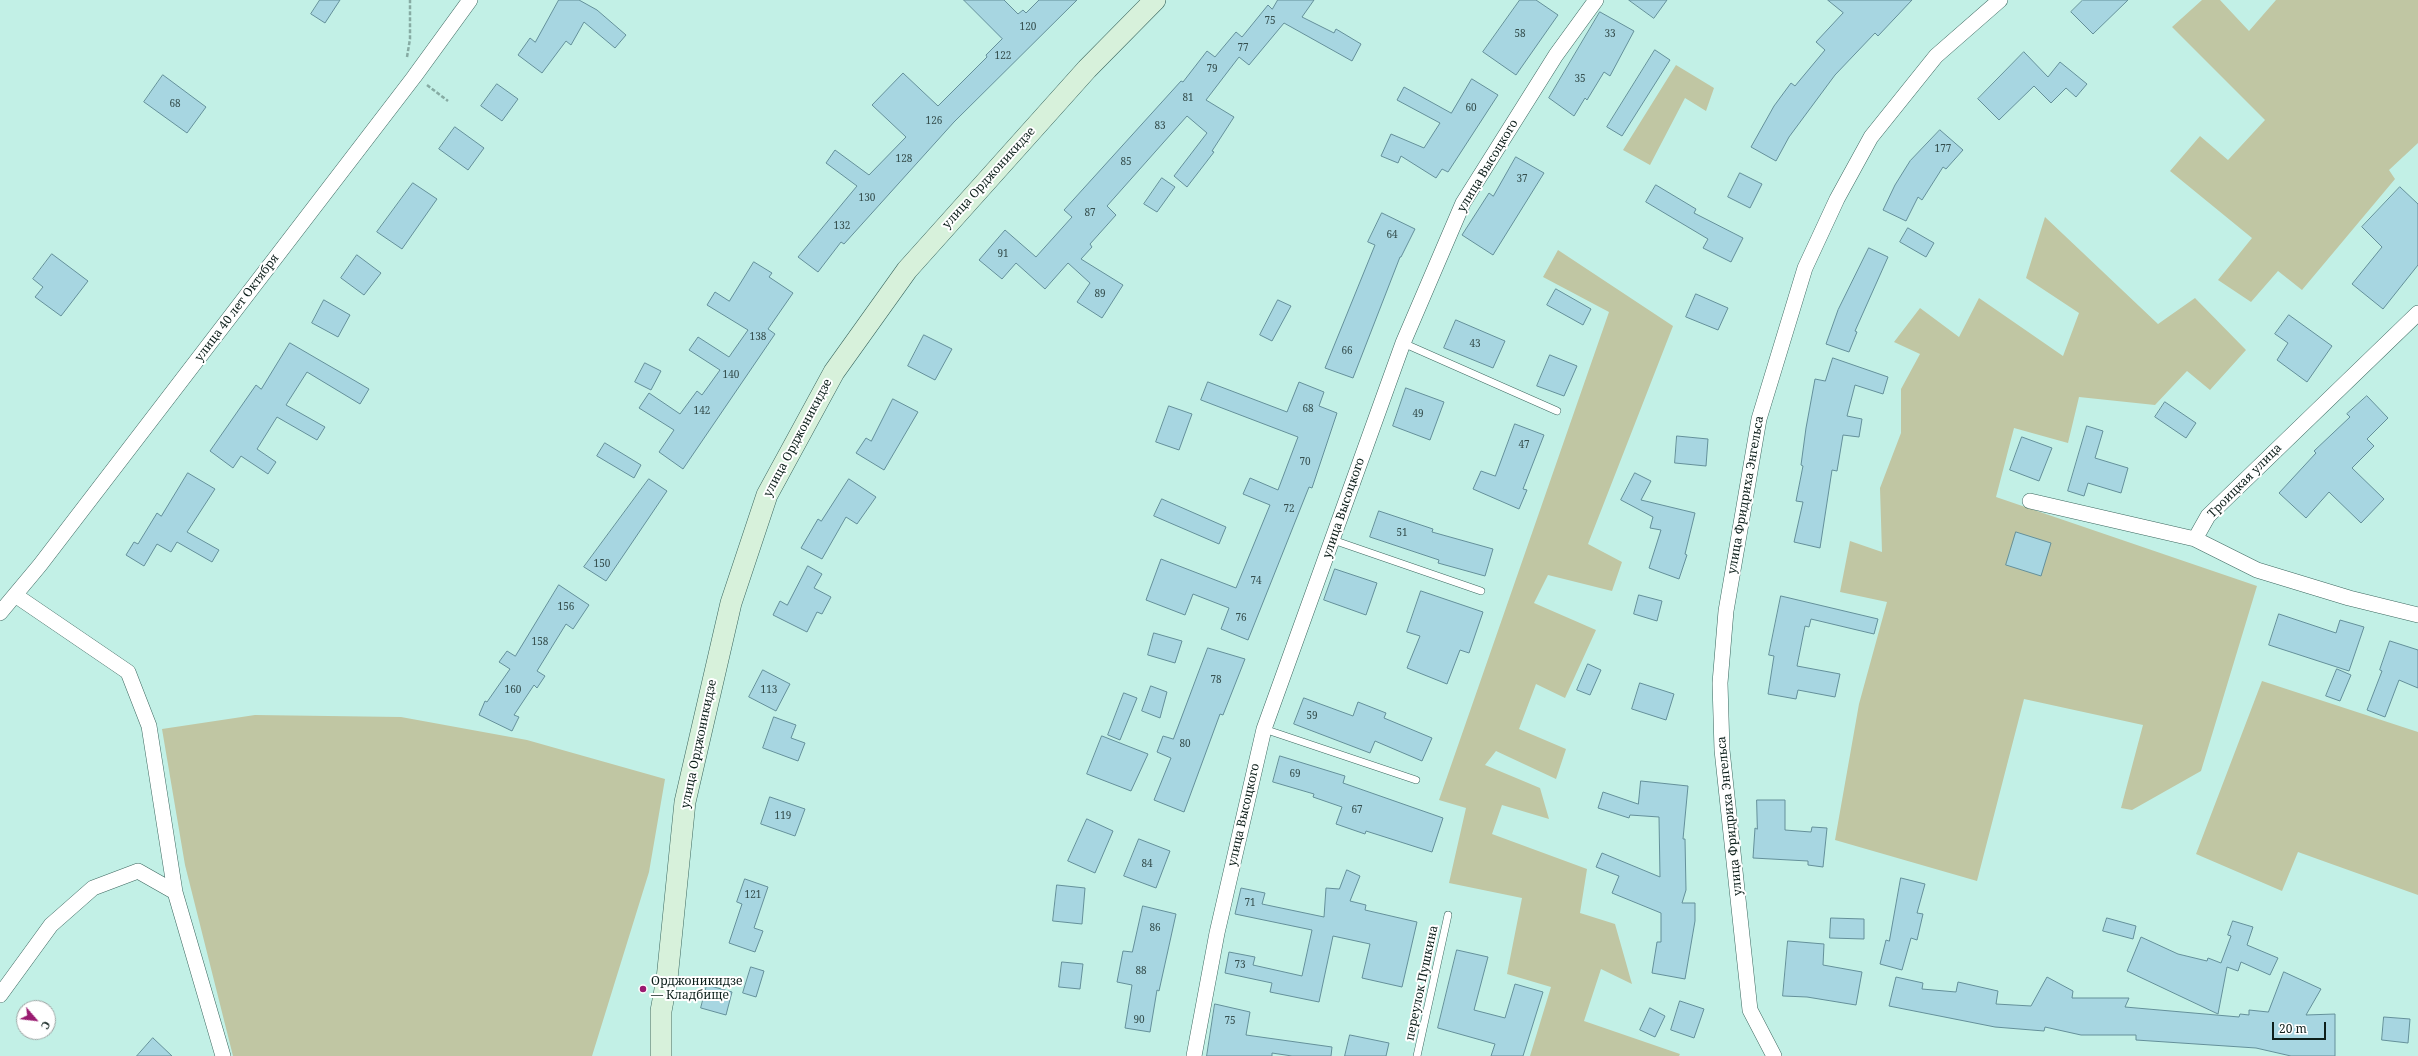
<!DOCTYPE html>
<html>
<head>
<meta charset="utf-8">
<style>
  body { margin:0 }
  #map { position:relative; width:2418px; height:1056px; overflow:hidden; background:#c2f0e6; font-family:"Noto Serif",serif }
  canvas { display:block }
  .north { position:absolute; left:16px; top:1000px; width:40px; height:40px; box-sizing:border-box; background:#fff; border:1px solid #9ea5a4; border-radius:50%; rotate:118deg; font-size:11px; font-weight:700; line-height:16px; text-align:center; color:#0d1f1b }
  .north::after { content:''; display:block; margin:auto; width:14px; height:18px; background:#9a1b71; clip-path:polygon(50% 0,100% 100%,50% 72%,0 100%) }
  .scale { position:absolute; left:2272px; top:1022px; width:54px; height:18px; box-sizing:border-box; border:2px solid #0d1f1b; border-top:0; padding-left:5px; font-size:12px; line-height:14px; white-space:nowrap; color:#0d1f1b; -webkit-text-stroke:3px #fff; paint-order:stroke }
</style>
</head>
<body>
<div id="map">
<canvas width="2418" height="1056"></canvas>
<div class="north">С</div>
<div class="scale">20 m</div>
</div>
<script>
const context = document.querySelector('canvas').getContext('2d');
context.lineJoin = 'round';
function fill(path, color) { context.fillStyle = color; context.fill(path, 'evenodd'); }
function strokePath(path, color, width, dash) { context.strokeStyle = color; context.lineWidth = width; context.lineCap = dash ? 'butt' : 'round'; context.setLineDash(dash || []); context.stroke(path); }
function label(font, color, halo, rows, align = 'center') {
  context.font = font + ' "Noto Serif",serif'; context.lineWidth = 4; context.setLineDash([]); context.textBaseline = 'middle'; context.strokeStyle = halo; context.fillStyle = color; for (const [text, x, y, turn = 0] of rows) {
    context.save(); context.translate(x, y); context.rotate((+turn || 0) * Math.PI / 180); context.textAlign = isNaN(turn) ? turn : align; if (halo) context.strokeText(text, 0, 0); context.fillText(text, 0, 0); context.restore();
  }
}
fill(new Path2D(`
  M2202,0H2220L2249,31L2276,0H2418V143L2389,170L2395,179L2302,290L2278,271L2251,302L2218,280L2252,238L2170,171L2200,136L2228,160L2265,120L2172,27Z
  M1676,65L1714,88L1706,111L1685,98L1650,165L1623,150Z
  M2045,217L2158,324L2195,298L2246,350L2210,390L2187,371L2155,405L2079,397L2068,443L2014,428L1996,497L2257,586L2201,771L2132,810L2121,808L2143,725L2024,699L1977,881L1835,840L1859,704L1887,602L1840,592L1850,541L1882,552L1880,488L1901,433V389L1920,354L1894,342L1920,308L1959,337L1979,298L2063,356L2079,313L2026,278Z
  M1558,250L1673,326L1588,544L1622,562L1612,591L1548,575L1534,603L1596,630L1565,698L1536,684L1519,729L1566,749L1556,779L1496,751L1485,765L1540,788L1549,819L1502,805L1492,834L1587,869L1580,913L1615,924L1632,984L1601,969L1584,1021L1680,1054L1679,1056H1530L1551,987L1507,974L1522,898L1449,883L1466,808L1439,800L1609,312L1543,277Z
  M2262,681L2418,732V895L2298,852L2282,891L2196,854Z
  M255,715L401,717L527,740L665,779L649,872L592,1056H233L185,865L162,729Z`), '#c0c6a3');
const building = new Path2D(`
  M320,0H340L325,23L311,14Z
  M559,0H579L597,10L626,35L615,48L584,22L571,45L566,41L542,73L518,55L530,38L535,42Z
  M964,0H1004L1018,14L1023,10L1026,13L1039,0H1077L954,122L844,244L841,242L818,272L798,257L857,186L826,163L835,150L869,175L906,137L872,105L903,73L938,106L987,57L986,55L1002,39Z
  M1278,0H1314L1302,17L1334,33L1336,29L1361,44L1352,61L1284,23L1249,65L1239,57L1206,100L1234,117L1212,151L1214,152L1187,187L1174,176L1207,133L1187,116L1107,206L1116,215L1090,244L1092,247L1081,259L1123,285L1102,318L1077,302L1090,283L1068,263L1045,289L1016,263L1002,279L979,260L1005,230L1036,257L1072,217L1064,210L1181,81L1183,82L1207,51L1215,57L1236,32L1242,37L1268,5L1272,9Z
  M1520,0H1536L1558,15L1516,75L1483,52Z
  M1629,0H1667L1654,18Z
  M1828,0H1912L1878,36L1875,33L1835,75L1789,137L1776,161L1751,147L1774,106L1791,83L1795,86L1825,50L1816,42L1843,13Z
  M2083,0H2128L2093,34L2071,12Z
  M1600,12L1634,31L1610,76L1604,72L1587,100L1585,98L1574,116L1549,98Z
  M1655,50L1670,60L1622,136L1607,127Z
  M2024,52L2048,77L2060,62L2087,84L2076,97L2066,88L2051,103L2034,86L1999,120L1978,99Z
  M163,75L206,107L187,133L144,102Z
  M1472,79L1498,95L1448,172L1442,169L1436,178L1401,156L1398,163L1381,156L1391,134L1424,148L1440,123L1397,100L1404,87L1451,113Z
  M497,84L518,99L502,121L481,106Z
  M455,127L484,148L468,170L439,149Z
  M1940,130L1963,150L1946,169L1943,167L1922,200L1918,197L1906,221L1883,210L1895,185L1910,161Z
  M1516,157L1544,173L1493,255L1462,235L1489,193L1493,196Z
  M1740,173L1762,184L1750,208L1728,197Z
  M1162,178L1175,187L1157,212L1144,204Z
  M413,183L437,199L402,249L377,232Z
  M1656,185L1696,209L1694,213L1743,238L1731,262L1703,248L1708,239L1646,202Z
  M2400,187L2418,204V265L2383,309L2352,284L2382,247L2362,227Z
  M1382,213L1415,229L1401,257H1400L1353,378L1325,368L1375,245L1368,242Z
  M1908,228L1934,243L1926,257L1900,242Z
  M1869,248L1888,257L1855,331L1857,332L1849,352L1826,344L1838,310Z
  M52,254L88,281L61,316L35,297L43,287L33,279Z
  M357,255L381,273L364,295L341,278Z
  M754,262L772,273L769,277L793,293L768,329L775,334L683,469L659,452L674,430L639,408L649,393L680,414L697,391L702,395L720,370L689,350L698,337L729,357L748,330L707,305L715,292L729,301Z
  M1556,289L1591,309L1583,325L1547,305Z
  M1696,294L1728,308L1718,330L1686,317Z
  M324,300L350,315L338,337L312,323Z
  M1278,300L1291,306L1272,341L1260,335Z
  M2289,315L2332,346L2307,382L2277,360L2288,343L2275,334Z
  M1456,320L1505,341L1493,368L1444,348Z
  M924,335L952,349L935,380L908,366Z
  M290,343L369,389L360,404L307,372L286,405L325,427L317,440L277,417L257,449L276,462L268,474L241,456L233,468L210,451L256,385L261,389Z
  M1550,355L1577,366L1564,396L1537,386Z
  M1833,358L1888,377L1883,394L1855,385L1847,416L1862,419L1859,437L1843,435L1837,471L1832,470L1820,548L1794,542L1803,502L1796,501L1803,466L1801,465L1806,428L1815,379L1825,381Z
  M645,363L661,371L651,390L635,382Z
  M1208,382L1287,412L1299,382L1324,392L1319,406L1337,413L1312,488L1309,487L1248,640L1221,629L1229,608L1193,594L1185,615L1146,600L1161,559L1236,588L1270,505L1243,494L1250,478L1278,490L1298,437L1201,400Z
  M1406,388L1444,402L1430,440L1393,426Z
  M2367,396L2388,418L2367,439L2374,446L2352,468L2384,499L2361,523L2329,492L2306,518L2279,493L2316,453L2314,451L2350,417L2347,414Z
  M893,399L918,412L884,470L856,453L866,438L871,441Z
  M2165,402L2196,423L2186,438L2155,417Z
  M1169,406L1192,414L1179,450L1156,442Z
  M1515,424L1544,435L1523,489L1527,490L1519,509L1473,489L1481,471L1495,476Z
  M2087,426L2103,431L2095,458L2128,468L2121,493L2088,483L2084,496L2068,491Z
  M1677,436L1708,439L1706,466L1675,463Z
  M2022,437L2052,448L2039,481L2010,470Z
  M605,443L641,465L634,478L597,456Z
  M188,473L215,489L187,532L219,550L212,562L177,542L171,552L157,544L144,566L126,555L134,542L138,544L157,513L161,516Z
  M1635,473L1651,481L1641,500L1695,513L1685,554L1687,555L1679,579L1649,568L1661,530L1650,528L1653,517L1621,500Z
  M649,479L667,491L606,581L584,567Z
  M849,479L876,497L857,524L846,517L822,559L801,548L818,519L821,521Z
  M1162,499L1226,527L1219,544L1154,516Z
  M1379,511L1433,529L1432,532L1493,549L1485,576L1438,563L1439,560L1370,537Z
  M2016,532L2051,543L2041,576L2006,565Z
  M808,566L822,574L814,588L831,597L822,614L817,612L807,632L773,615L780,601L787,605Z
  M1335,569L1377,583L1366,615L1324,600Z
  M559,585L589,605L573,629L566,624L537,671L545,676L537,688L534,685L514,715L519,717L512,731L479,715L485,701L487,702L510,669L499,662L507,651L515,656Z
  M1421,591L1483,612L1469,653L1460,650L1447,684L1407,668L1420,636L1407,632Z
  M1639,595L1662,601L1657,621L1634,614Z
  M1781,596L1878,619L1874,634L1811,619L1809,627L1805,626L1797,666L1840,674L1835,697L1798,690L1796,699L1768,694L1774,656L1769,655Z
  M2279,614L2336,633L2340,620L2364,627L2349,671L2269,645Z
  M1154,633L1182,641L1175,663L1148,655Z
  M2390,641L2418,650V688L2399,680L2385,717L2367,710L2382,671L2380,670Z
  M1208,648L1245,659L1223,715L1220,714L1184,812L1154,800L1171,758L1157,752L1163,736L1173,739Z
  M1588,664L1601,670L1590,695L1577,690Z
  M2337,669L2351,675L2340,701L2326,696Z
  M763,670L790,684L776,711L749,697Z
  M1640,683L1674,694L1666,720L1632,709Z
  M1151,686L1167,692L1160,718L1142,711Z
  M1124,693L1137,698L1120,740L1108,735Z
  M1304,698L1353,716L1358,702L1386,713L1384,718L1432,738L1422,761L1375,741L1370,753L1294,724Z
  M774,717L796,725L791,738L805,743L798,761L763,748Z
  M1102,736L1148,754L1131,791L1087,774Z
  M1280,756L1345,776L1343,783L1443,818L1432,852L1366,831L1365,834L1336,824L1342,807L1313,797L1314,794L1273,782Z
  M1641,781L1688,786L1683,839H1685L1686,890L1682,903H1695V921L1685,979L1652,973L1657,942H1661V913L1612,893L1619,876L1596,867L1602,853L1660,877L1659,817L1630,815L1629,818L1598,808L1603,792L1638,804Z
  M770,797L805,809L795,836L761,824Z
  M1757,800H1785V830L1811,832L1812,827L1827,828L1823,867L1808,865V861L1753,858L1755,828L1757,829Z
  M1087,819L1113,831L1095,873L1068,861Z
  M1139,839L1170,851L1156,888L1124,876Z
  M1347,870L1360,876L1350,901L1366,905L1365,910L1417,922L1402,987L1362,978L1370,944L1333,936L1319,1002L1270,992L1272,983L1225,973L1229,952L1255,957L1253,965L1302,976L1312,930L1235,914L1241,888L1265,893L1262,904L1324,917L1326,888L1339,889Z
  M1901,878L1925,884L1917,913L1923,914L1917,940L1911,938L1902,970L1880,964L1886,940L1889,941Z
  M745,879L768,887L754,928L763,931L755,952L729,943L742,904L737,902Z
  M1057,885L1085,888L1082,924L1053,921Z
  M1143,906L1176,914L1159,991L1157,990L1150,1032L1125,1028L1132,985L1117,982L1123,951L1132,952Z
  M1831,918L1864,919V939L1830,938Z
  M2107,918L2136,926L2133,939L2103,931Z
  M2233,921L2253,927L2247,945L2278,958L2270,975L2241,962L2238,971L2227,967L2218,1014L2127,971L2141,937L2178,954L2207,961L2208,958L2221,963L2231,936L2228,935Z
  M1788,941L1824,944L1823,965L1862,972L1856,1005L1807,997L1783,996Z
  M1457,950L1488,957L1474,1010L1505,1018L1515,984L1543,992L1523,1056H1491L1495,1044L1438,1028Z
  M1062,962L1083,964L1080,989L1059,987Z
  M751,967L764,971L756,997L743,993Z
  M2284,972L2321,989L2306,1015L2335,1014V1056H2291L2256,1048L2136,1040V1035H2081L2045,1027L2044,1031L1995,1027L1889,1006L1896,977L1923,983L1922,989L1956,992L1958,982L1998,991L1996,1004L2031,1006L2047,977L2073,991L2072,998H2129L2125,1007L2239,1017L2240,1014L2249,1015V1010L2268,1012Z
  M707,985L732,992L726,1015L701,1008Z
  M1680,1001L1704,1009L1694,1038L1671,1030Z
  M1215,1004L1250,1012L1246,1035L1332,1047L1331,1056H1292L1272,1053V1056H1207Z
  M1650,1008L1665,1016L1655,1037L1640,1030Z
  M2384,1017L2410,1019L2408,1043L2382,1040Z
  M1350,1035L1389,1043L1386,1056H1345Z
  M153,1038L172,1056H137Z`);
fill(building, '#a7d6e1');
strokePath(building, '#64909a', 1);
const lane = new Path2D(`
  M1403,343L1557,411
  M1333,540L1481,591
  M1264,729L1416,780
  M1417,1056L1448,915`);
const street = new Path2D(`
  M2418,313L2208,516L2195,539L2257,570L2349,598L2418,615
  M2030,501L2195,539
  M15,595L128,672L149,726L175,892L223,1056
  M0,613L40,565L414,77L470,0
  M0,995L51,925L93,888L138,871L175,892
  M1194,1056L1217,933L1264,729L1403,343L1463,203L1556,55L1596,0
  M1774,1056L1750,1010L1722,750L1720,683L1726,611L1759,419L1805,268L1837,199L1871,137L1936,56L2000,0`);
const secondary = new Path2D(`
  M661,1056V1011L667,979L685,802L731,603L767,495L834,372L907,270L1087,69L1155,0`);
strokePath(lane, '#3c675f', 8);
strokePath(street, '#3c675f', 16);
strokePath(secondary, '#3c675f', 22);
strokePath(new Path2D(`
  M407,57L410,39V0
  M427,85L448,101`), '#86aba3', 2.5, [4, 2]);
strokePath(lane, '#fff', 7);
strokePath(street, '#fff', 15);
strokePath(secondary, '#d7f1db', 21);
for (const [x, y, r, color] of [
  [643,989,4,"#9a1b71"]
]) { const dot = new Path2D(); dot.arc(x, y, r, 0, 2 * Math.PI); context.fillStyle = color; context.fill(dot); strokePath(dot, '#fff', 1.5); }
label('10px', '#344d4c', null, [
  ["75",1270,21],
  ["120",1028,27],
  ["58",1520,34],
  ["33",1610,34],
  ["77",1243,48],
  ["122",1003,56],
  ["79",1212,69],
  ["35",1580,79],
  ["81",1188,98],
  ["68",175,104],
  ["60",1471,108],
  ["126",934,121],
  ["83",1160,126],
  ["177",1943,149],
  ["128",904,159],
  ["85",1126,162],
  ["37",1522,179],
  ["130",867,198],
  ["87",1090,213],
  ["132",842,226],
  ["64",1392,235],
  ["91",1003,254],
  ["89",1100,294],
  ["138",758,337],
  ["43",1475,344],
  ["66",1347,351],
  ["140",731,375],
  ["68",1308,409],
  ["142",702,411],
  ["49",1418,414],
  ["47",1524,445],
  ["70",1305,462],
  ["72",1289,509],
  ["51",1402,533],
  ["150",602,564],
  ["74",1256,581],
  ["156",566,607],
  ["76",1241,618],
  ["158",540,642],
  ["78",1216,680],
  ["160",513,690],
  ["113",769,690],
  ["59",1312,716],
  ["80",1185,744],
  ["69",1295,774],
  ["67",1357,810],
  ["119",783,816],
  ["84",1147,864],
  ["121",753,895],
  ["71",1250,903],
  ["86",1155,928],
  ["73",1240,965],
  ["88",1141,971],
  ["90",1139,1020],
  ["75",1230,1021]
]);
label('12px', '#0d1f1b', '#fff', [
  ["улица Высоцкого",1488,166,-59],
  ["улица Орджоникидзе",989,178,-48],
  ["улица 40 лет Октября",237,308,-53],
  ["улица Орджоникидзе",798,438,-62],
  ["Троицкая улица",2245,481,-45],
  ["улица Фридриха Энгельса",1746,495,-80],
  ["улица Высоцкого",1344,508,-71],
  ["улица Орджоникидзе",699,744,-78],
  ["улица Высоцкого",1244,815,-77],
  ["улица Фридриха Энгельса",1730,816,-96],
  ["переулок Пушкина",1422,983,-78]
]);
label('12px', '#0d1f1b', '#fff', [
  ["Орджоникидзе",651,982],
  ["— Кладбище",651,996]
], 'left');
</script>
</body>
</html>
